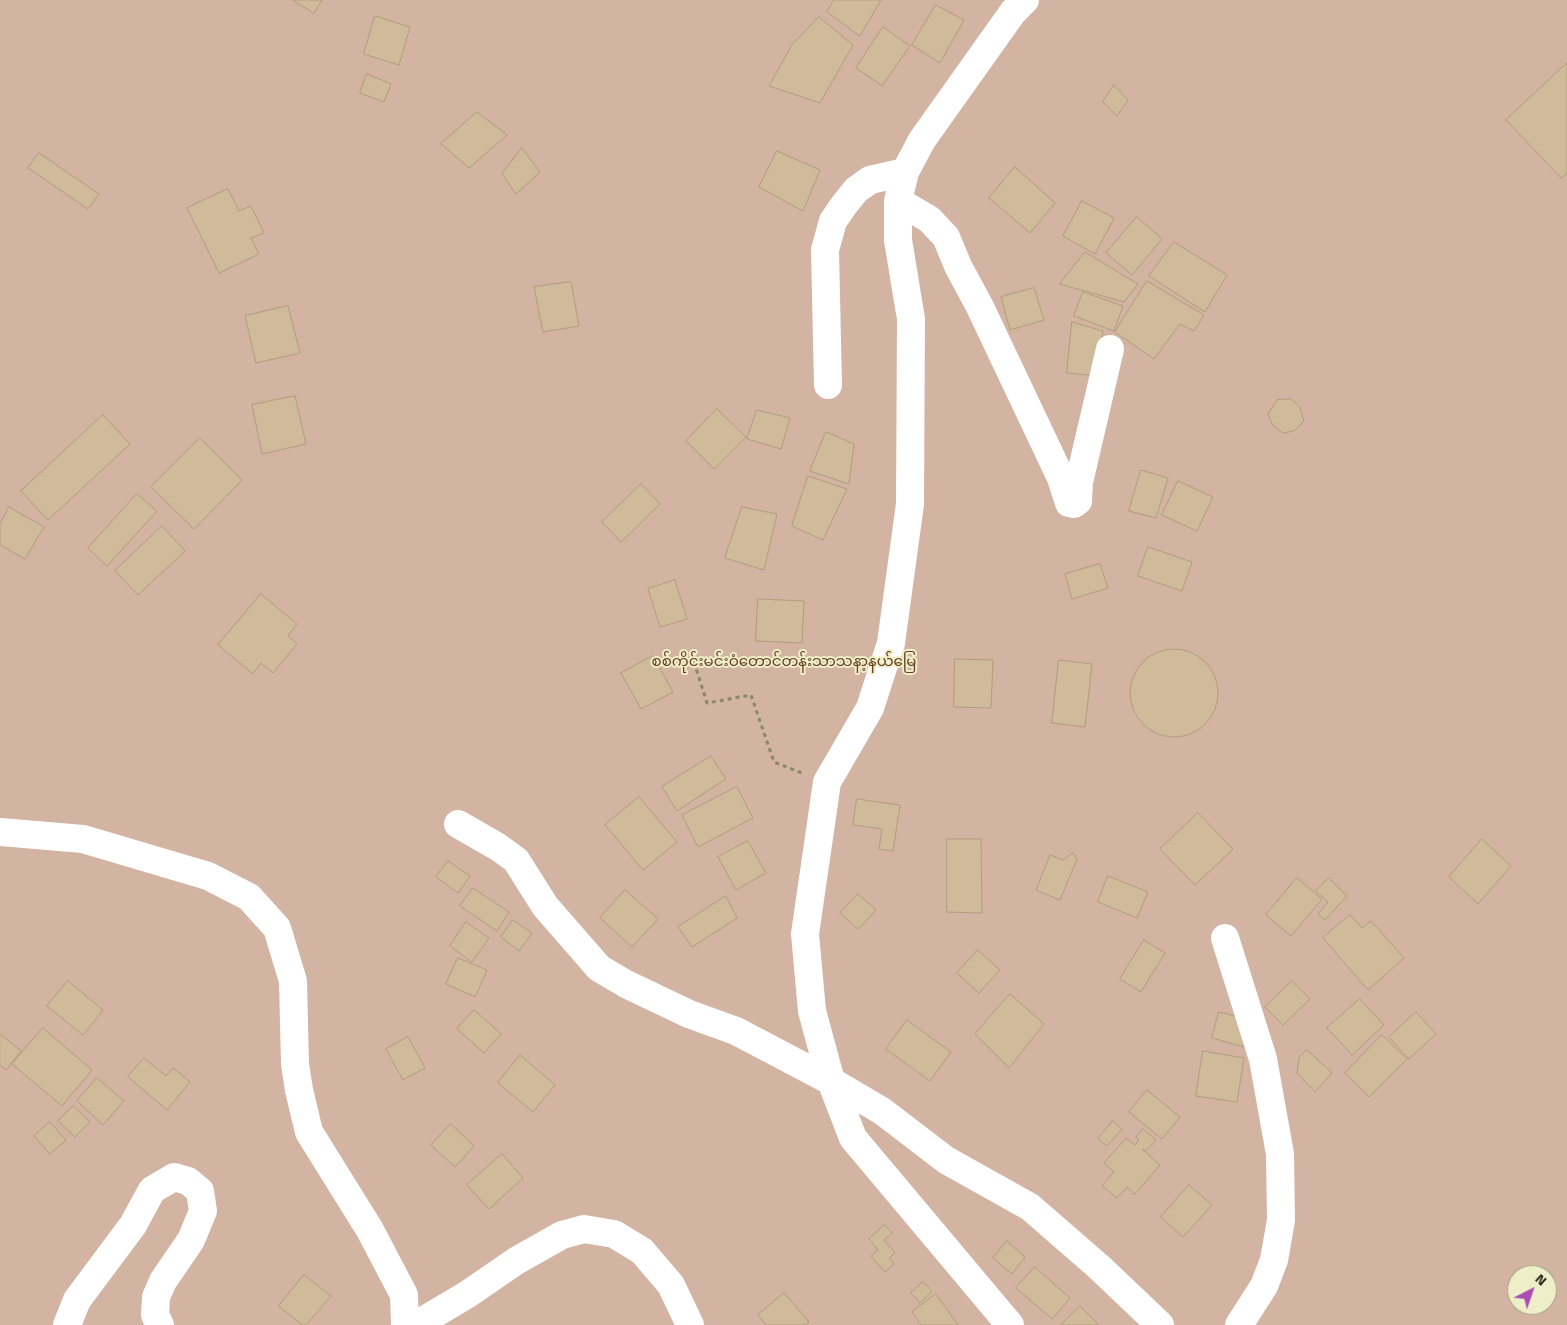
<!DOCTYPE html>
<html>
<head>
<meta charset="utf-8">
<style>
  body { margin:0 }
  #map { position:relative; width:1567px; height:1325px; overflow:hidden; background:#eeefc9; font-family:"Titillium Web",sans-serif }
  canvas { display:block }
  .north { position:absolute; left:1507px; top:1265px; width:50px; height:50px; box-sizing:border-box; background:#eeefc9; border:1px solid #9e9e82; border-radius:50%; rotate:41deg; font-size:14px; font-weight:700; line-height:20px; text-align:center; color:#252517 }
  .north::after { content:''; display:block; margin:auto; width:18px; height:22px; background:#aa4cb6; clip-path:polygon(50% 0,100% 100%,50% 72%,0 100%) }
</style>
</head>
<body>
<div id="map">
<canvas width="1567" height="1325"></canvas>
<div class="north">N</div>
</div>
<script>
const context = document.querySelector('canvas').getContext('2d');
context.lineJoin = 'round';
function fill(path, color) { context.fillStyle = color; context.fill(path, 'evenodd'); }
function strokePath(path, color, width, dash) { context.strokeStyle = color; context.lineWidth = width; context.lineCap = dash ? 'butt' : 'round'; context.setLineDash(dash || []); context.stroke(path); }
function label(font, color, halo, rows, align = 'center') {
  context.font = font + ' "Titillium Web","Noto Sans Myanmar",sans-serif'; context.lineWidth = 4; context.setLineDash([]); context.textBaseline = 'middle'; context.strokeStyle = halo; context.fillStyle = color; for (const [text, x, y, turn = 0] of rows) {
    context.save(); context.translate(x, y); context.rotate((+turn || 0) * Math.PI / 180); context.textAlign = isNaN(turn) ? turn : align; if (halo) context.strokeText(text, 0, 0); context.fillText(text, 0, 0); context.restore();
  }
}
fill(new Path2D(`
  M0,0H1567V1325H0ZM1517,1275H1547V1305H1517Z`), '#d3b3a2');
const building = new Path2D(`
  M293,0H322L314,13Z
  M834,0H881L860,36L827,12Z
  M936,5L964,20L940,63L912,45Z
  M375,16L410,27L399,65L364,54Z
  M819,17L853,45L820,103L769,86L791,46Z
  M883,27L910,46L882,86L856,68Z
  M1567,63V173L1561,178L1506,120Z
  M367,74L391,84L384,102L360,93Z
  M1114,85L1128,100L1117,116L1103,102Z
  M477,112L507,135L469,168L441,144Z
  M522,148L540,172L516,194L502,174Z
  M777,151L820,170L803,211L759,187Z
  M39,153L99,194L88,209L28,168Z
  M1015,167L1055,203L1030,233L989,198Z
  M228,189L239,211L251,206L264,233L251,238L259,254L219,273L187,208Z
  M1082,201L1114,218L1095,254L1063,236Z
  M1137,217L1162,239L1132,275L1106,253Z
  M1174,242L1227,275L1205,312L1149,276Z
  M1085,252L1138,284L1124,302L1060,284Z
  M1147,281L1204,315L1194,331L1180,324L1154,359L1115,332Z
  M571,282L579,326L543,332L534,287Z
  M1034,288L1044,320L1010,330L1001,297Z
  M1083,292L1123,306L1114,331L1074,316Z
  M288,306L300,353L256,363L245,316Z
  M1072,322L1103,331L1098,376L1067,373Z
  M295,396L306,444L262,454L252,405Z
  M1291,399L1300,407L1304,421L1294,431L1283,433L1272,424L1268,414L1277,400Z
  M717,409L746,437L714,469L686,441Z
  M757,410L790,418L781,449L747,439Z
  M103,415L130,444L48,520L21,491Z
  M826,432L854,444L849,484L810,471Z
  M200,438L242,480L194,529L151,487Z
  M1141,470L1168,478L1156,518L1129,511Z
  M808,476L847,489L823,540L792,526Z
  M1178,481L1213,497L1197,531L1162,515Z
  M641,484L660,504L621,542L602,522Z
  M137,494L157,511L107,566L88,548Z
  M9,507L44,527L25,559L0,545V524Z
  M742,507L777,514L764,570L725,558Z
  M162,526L185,551L138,595L115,571Z
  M1148,547L1192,562L1182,591L1138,576Z
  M1100,564L1108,588L1072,599L1065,574Z
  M675,580L687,619L660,627L648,589Z
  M261,594L297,624L288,636L297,644L273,673L261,663L253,674L218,645Z
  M758,599L804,601L802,643L756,641Z
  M1130 693a44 44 0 1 1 88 0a44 44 0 1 1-88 0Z
  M653,656L673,692L641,709L621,673Z
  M955,659L993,660L991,708L954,707Z
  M1059,660L1092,664L1085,727L1052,723Z
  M711,756L726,779L677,811L662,787Z
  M737,787L753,818L698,847L682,815Z
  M639,797L677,842L643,870L605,825Z
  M857,799L900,805L893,851L879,849L882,829L853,825Z
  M1198,813L1233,849L1195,885L1160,849Z
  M947,839H981L982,913L947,912Z
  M1482,839L1511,866L1478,904L1449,877Z
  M748,841L766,873L736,890L718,857Z
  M1073,853L1077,859L1060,900L1036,890L1050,855L1063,860Z
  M448,861L470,876L458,893L436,877Z
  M1108,876L1148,892L1137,918L1098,902Z
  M1297,878L1322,899L1291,936L1266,915Z
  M1329,878L1347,896L1325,920L1318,914L1328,902L1316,891Z
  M473,888L509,912L497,931L460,906Z
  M625,890L658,919L632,947L600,918Z
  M858,894L876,910L858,929L840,913Z
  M726,896L737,918L692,947L678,927Z
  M1350,915L1362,928L1371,921L1404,958L1368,990L1323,938Z
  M513,920L532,933L519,951L501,937Z
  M466,922L489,938L472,962L450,946Z
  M1144,940L1165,953L1141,992L1120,979Z
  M978,950L1000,970L979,993L957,973Z
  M458,958L487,970L475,997L446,984Z
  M68,981L103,1010L83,1035L47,1006Z
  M1292,981L1310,999L1283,1025L1265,1007Z
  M1010,994L1044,1024L1009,1068L975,1034Z
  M1360,999L1384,1025L1352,1055L1327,1028Z
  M474,1010L501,1034L484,1053L457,1029Z
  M1219,1012L1243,1018L1248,1048L1212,1038Z
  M1416,1012L1436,1034L1409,1059L1389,1037Z
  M907,1020L951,1052L930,1081L886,1049Z
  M43,1028L92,1070L62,1106L12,1064Z
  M0,1034L21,1051L6,1070L0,1065Z
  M1382,1035L1407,1059L1369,1097L1345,1073Z
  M408,1037L425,1068L403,1080L386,1049Z
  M1307,1050L1332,1073L1315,1092L1297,1073L1299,1058Z
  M1203,1051L1244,1058L1237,1102L1196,1096Z
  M520,1055L555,1085L533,1112L498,1083Z
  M144,1058L166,1076L173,1068L190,1082L167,1110L128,1077Z
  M97,1078L124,1101L103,1125L77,1101Z
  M1147,1090L1180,1117L1162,1139L1129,1112Z
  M73,1106L90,1122L75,1137L58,1121Z
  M1113,1121L1122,1129L1107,1146L1098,1139Z
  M50,1122L66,1140L50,1154L34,1136Z
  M451,1124L474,1146L455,1167L431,1145Z
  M1143,1129L1156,1140L1146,1151L1143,1149V1150L1160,1165L1135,1194L1127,1187L1117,1198L1102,1186L1114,1172L1104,1163L1126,1138L1135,1145L1139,1140L1136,1138Z
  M502,1154L523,1178L489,1209L467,1185Z
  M1189,1185L1212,1205L1183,1237L1161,1217Z
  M885,1225L892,1233L884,1240L895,1253L889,1258L894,1264L885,1272L871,1256L878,1250L869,1239Z
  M1007,1241L1025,1257L1012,1274L993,1258Z
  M1035,1267L1070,1298L1052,1319L1016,1288Z
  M304,1275L331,1296L306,1325H302L279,1306Z
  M923,1282L932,1291L920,1303L911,1293Z
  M784,1293L809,1322L805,1325H766L758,1315Z
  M936,1294L958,1325H921L912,1312Z
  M1080,1306L1099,1325H1061Z`);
fill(building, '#cfbb9a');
strokePath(building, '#b19d7e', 1);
strokePath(new Path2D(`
  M694,662L707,703L751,695L774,762L802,773`), '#87886e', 3, [4, 4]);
strokePath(new Path2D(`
  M898,201L929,219L946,237L958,266L980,307L1061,478L1069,503L1074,504L1078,501L1079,482L1110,349
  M828,385L825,250L833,221L844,205L856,190L870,180L905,172
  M458,824L498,847L516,860L545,906L599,968L626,984L689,1014L736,1031L831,1081L882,1111L946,1160L1030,1207L1099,1267L1160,1325
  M0,832L83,839L208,876L249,897L277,928L293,981L295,1064L299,1090L309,1132L370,1230L404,1295L405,1325
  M1225,938L1263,1059L1280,1154L1281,1220L1274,1260L1264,1286L1239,1325
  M67,1325L77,1300L133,1225L152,1190L174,1177L188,1181L200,1191L203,1211L191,1240L163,1281L156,1297L155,1315L160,1325
  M416,1325L468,1294L516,1261L562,1235L584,1229L614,1234L642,1251L671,1285L690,1325
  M1010,1325L853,1138L831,1081L812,1011L805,934L827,782L870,708L891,643L910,504L911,319L898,240V201L905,172L922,140L1013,12L1025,0`), '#fff', 28);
label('15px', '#6b3e23', '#eeefc9', [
  ["စစ်ကိုင်းမင်းဝံတောင်တန်းသာသနာ့နယ်မြေ",784,662]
]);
</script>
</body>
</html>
